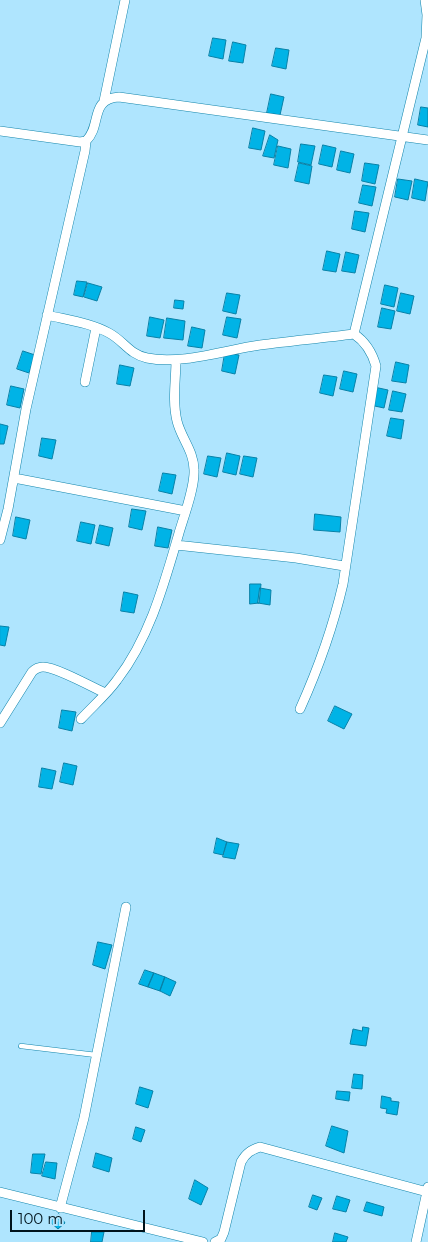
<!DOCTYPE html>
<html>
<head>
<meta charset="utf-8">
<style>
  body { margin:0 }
  #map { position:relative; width:428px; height:1242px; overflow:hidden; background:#afe5fe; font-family:Montserrat,sans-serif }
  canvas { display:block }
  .scale { position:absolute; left:10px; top:1210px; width:135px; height:22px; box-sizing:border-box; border:2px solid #01131b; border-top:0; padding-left:6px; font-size:15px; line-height:18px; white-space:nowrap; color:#01131b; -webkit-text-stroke:4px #afe5fe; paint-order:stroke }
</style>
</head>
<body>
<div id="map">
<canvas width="428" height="1242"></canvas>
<div class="scale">100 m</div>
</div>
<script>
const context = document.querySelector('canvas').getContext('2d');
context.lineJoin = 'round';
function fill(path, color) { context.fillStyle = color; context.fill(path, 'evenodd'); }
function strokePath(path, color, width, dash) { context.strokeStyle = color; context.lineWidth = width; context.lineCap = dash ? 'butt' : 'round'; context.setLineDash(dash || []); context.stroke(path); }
const building = new Path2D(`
  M213,38L226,40L223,59L209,56Z
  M233,42L246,45L243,63L229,61Z
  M276,48L289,50L286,69L272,66Z
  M271,94L284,97L280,115L267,113Z
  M421,107L428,108V127L418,125Z
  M253,128L265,131L261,150L249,148Z
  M270,135L278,140L274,158L263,156Z
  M301,144L315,146L311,165L298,162Z
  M323,145L336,148L332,167L319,164Z
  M278,146L291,149L288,168L274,165Z
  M341,151L354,154L350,173L337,170Z
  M299,163L312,166L309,184L295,181Z
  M365,163L379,165L375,184L362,181Z
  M398,179L412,181L408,200L395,197Z
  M415,179L428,182L425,201L412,198Z
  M363,185L376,187L372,206L359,203Z
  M355,211L369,213L365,232L352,229Z
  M327,251L340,254L336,272L323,270Z
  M346,252L359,255L355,273L342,271Z
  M77,281L87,282L83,297L74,295Z
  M88,283L102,287L97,301L84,297Z
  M385,285L398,288L394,307L381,304Z
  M227,293L240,295L236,314L223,311Z
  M401,293L414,296L410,314L397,311Z
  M175,300L184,301L183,309L174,308Z
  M382,308L395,311L391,329L378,327Z
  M150,317L164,320L160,338L147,336Z
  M227,317L241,319L237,338L223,335Z
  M167,318L185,321L183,340L164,338Z
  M192,327L205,330L202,348L188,346Z
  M23,351L35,355L29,373L17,369Z
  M225,353L239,355L235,374L222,371Z
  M396,362L409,365L406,383L392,381Z
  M120,365L134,368L130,386L117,384Z
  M344,371L357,374L353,392L340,389Z
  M324,375L337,377L333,396L320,393Z
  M11,386L24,389L20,408L7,405Z
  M374,387L388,390L384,408L370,405Z
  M393,391L406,394L402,412L389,410Z
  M391,418L404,420L401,439L387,436Z
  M0,424L8,426L4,444H0Z
  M42,438L56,440L52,459L39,456Z
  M227,453L240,456L236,475L223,472Z
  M208,456L221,458L217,477L204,474Z
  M244,456L257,458L253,477L240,474Z
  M163,473L176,475L172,494L159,491Z
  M132,509L146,511L142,530L129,527Z
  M315,514L341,517L340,532L314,530Z
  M16,517L30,520L26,539L13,536Z
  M81,522L95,525L91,544L77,541Z
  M100,525L113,528L109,546L96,543Z
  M158,527L172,530L168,548L155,546Z
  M250,584H261L259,603L250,604Z
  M260,588L271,590L270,605L258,603Z
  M124,592L138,595L134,613L121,611Z
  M0,626L9,627L5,646L0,645Z
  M335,706L352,714L344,729L328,721Z
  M62,710L76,712L72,731L59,728Z
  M64,763L77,766L73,785L60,782Z
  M42,768L56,771L52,789L39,787Z
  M217,838L227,842L223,855L214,853Z
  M227,842L239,844L235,859L223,857Z
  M98,942L112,945L105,969L93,965Z
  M145,970L154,973L148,987L139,984Z
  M154,973L165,977L160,991L148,987Z
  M165,977L176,982L170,996L160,991Z
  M363,1027L369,1028L366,1046L350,1044L353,1029L362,1031Z
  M354,1074L363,1075L362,1089L352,1088Z
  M140,1087L153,1091L148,1108L136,1104Z
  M337,1091L350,1092L349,1101L336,1099Z
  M382,1096L391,1098V1101L399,1102L397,1115L386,1113L387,1109L381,1108Z
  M332,1126L348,1131L344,1153L326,1146Z
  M136,1127L145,1130L141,1142L133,1139Z
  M96,1153L112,1158L109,1172L93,1167Z
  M33,1154H45L41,1174L31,1173Z
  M46,1162L57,1163L55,1179L42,1176Z
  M195,1180L208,1188L201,1205L189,1199Z
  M313,1195L322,1198L317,1210L309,1207Z
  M337,1196L350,1200L346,1212L333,1209Z
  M367,1202L384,1207L382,1216L364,1211Z
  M59,1214L65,1223L58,1229L50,1222Z
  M92,1232H104L102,1242H91Z
  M335,1233L348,1237L346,1242H333Z`);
fill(building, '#00b3e6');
strokePath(building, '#0881a7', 1);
const service = new Path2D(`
  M21,1046L96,1055`);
const minor = new Path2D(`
  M104,101L125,0
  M0,131L80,142L86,141C102,126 89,99 119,97L428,140
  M47,315C68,320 91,323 109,333C124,341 129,354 147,358C182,365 224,350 260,345C291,341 323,338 354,334C366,342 372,352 376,366L343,584C333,627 318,669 300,709
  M354,334L426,38L427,15L425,0
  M85,382L96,328
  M14,478L186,511
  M0,540L8,509L26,409L85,151L86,141
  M176,545L296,558L344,566
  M81,719C93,706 107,694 117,680C150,637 164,584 179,533C184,516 195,487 194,470C194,451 181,438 177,421C172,401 176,379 176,360
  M0,723L32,672C35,669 38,667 43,667C56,667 92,687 105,693
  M0,1192L203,1242
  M60,1208L84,1118L126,907
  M215,1242L221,1239L224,1232L241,1162C246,1153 251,1150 260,1147L427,1192
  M416,1242L428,1187`);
strokePath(service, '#1486ac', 5.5);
strokePath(minor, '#1486ac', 10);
strokePath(service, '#fff', 4.5);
strokePath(minor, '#fff', 9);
</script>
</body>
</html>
